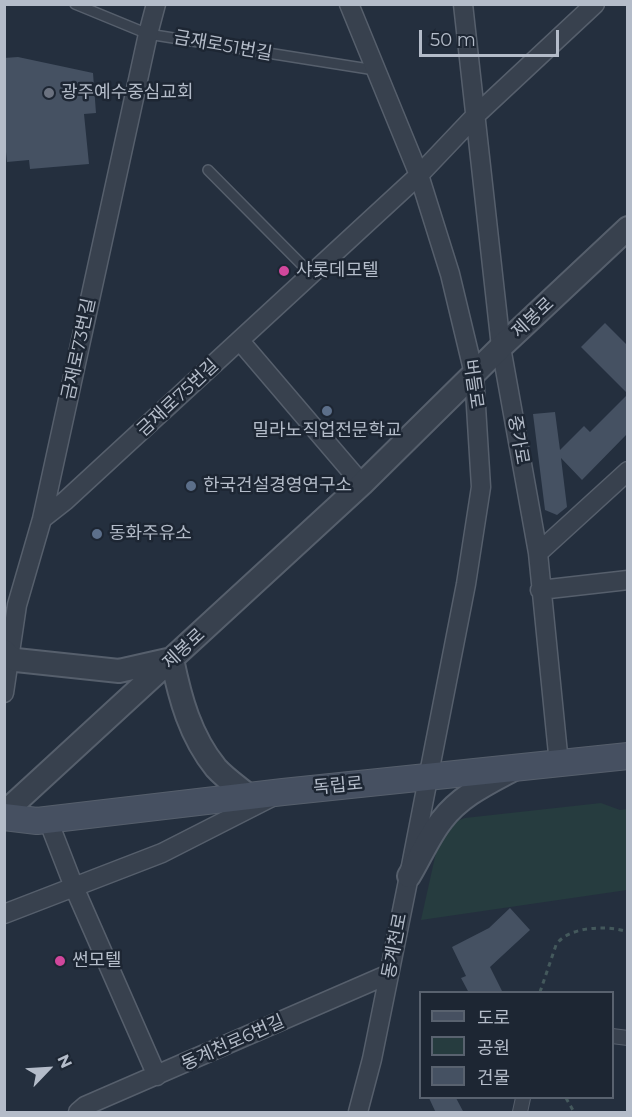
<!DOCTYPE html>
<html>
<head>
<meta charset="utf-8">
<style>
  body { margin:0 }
  #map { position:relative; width:632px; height:1117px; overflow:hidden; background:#242f3e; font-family:Montserrat,"Noto Sans KR",sans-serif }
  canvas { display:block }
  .frame { position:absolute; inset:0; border:6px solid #b4bcc9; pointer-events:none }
  .legend { position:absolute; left:419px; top:991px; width:195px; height:108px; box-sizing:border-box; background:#1d2633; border:2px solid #59626f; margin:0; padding:8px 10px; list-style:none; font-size:18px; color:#b4bcc9 }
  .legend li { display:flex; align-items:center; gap:12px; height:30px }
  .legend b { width:30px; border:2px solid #59626f }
  .north { position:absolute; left:18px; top:1039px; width:60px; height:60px; -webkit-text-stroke:4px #1d2633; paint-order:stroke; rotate:65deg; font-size:16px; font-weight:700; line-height:24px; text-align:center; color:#b4bcc9 }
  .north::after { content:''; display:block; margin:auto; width:21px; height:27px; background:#b4bcc9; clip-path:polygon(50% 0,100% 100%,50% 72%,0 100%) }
  .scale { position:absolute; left:419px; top:30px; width:140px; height:27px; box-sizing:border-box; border:3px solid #b4bcc9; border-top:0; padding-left:8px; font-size:18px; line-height:21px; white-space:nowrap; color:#b4bcc9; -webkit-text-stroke:4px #1d2633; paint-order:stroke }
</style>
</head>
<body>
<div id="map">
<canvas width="632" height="1117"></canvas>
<div class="frame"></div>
<ul class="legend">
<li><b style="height:8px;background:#465061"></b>도로</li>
<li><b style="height:16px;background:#263c3f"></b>공원</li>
<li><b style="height:16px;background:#455162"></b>건물</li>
</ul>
<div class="north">N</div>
<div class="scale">50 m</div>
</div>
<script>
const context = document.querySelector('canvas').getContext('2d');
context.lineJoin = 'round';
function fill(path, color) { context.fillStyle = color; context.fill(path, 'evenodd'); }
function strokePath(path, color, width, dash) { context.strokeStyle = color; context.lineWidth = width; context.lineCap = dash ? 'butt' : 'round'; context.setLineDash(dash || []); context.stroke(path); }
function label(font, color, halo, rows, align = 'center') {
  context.font = font + ' Montserrat,"Noto Sans KR",sans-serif'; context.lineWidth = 5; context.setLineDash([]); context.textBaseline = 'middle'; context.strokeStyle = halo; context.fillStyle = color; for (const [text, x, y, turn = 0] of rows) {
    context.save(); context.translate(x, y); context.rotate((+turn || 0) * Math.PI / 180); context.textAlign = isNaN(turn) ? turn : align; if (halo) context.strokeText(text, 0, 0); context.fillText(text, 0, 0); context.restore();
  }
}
fill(new Path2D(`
  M601,803L620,810L627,809V890L421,920L437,848L451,823L465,818Z`), '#263c3f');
fill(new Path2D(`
  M18,57L93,73L96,113L84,114L89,164L30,169L29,160L7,162L4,132V58Z
  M605,323L627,345V393L581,347Z
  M627,395V434L582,480L561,458L567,507L557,515L545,510L533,414L555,412L560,450L584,426L590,432Z
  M510,908L530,930L490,967L503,993H469L461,978L466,976L452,947L489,928Z
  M429,1098H456L464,1113H436Z`), '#455162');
const service = new Path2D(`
  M75,4L148,34L375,70
  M208,170L311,274`);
const pedestrian = new Path2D(`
  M612,1036L628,1038
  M520,1112L523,1098`);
const minor = new Path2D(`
  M349,4L419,175L450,274L474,374L481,487L466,584L409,876L372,1059L358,1112
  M463,4L501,347L538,553L559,764
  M240,341L362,484
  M42,519L65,501L419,175L476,115L595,4
  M538,553L628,471
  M540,590L628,580
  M4,693L17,605L42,519L148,34L156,4
  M48,820L74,887L157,1076
  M4,914L162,853L272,797
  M78,1112L85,1106L389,974`);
const tertiary = new Path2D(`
  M4,651L9,657L16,660L119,671L172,659C180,698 190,736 216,768C225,778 238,787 249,796
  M4,813L362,484L501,347L628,228
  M409,876C420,858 429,836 442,820C460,796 488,783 514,769`);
const secondary = new Path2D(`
  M4,817L37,821L283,792L628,756`);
strokePath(service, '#565f6c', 12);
strokePath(pedestrian, '#565f6c', 16);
strokePath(minor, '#565f6c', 21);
strokePath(tertiary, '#565f6c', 26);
strokePath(secondary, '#565f6c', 28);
strokePath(new Path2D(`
  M540,992L556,945C568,926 608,925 628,932
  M566,1098L574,1112`), '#44595c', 3, [4.5, 4.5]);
strokePath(service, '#38414e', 9);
strokePath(pedestrian, '#38414e', 14);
strokePath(minor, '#38414e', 18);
strokePath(tertiary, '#38414e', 22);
strokePath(secondary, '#465061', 26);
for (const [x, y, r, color] of [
  [49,93,6,"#6b7280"],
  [284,271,6,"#d1479c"],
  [327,411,6,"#5c6f8a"],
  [191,486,6,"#5c6f8a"],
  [97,534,6,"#5c6f8a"],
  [60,961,6,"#d1479c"]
]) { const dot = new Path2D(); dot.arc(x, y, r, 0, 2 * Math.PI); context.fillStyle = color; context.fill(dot); strokePath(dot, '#1d2633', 2); }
label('18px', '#b4bcc9', '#1d2633', [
  ["금재로51번길",223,46,10],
  ["제봉로",533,318,-43],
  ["금재로73번길",79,349,-78],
  ["버들로",473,384,82],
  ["금재로75번길",178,398,-43],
  ["중가로",518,440,80],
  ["제봉로",184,649,-43],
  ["독립로",338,786,-5],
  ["동계천로",395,946,-79],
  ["동계천로6번길",233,1043,-24]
]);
label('18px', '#b4bcc9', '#1d2633', [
  ["광주예수중심교회",61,93],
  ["샤롯데모텔",296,271],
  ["밀라노직업전문학교",327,431,"center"],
  ["한국건설경영연구소",203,486],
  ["동화주유소",109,534],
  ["썬모텔",72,961]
], 'left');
</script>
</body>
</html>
